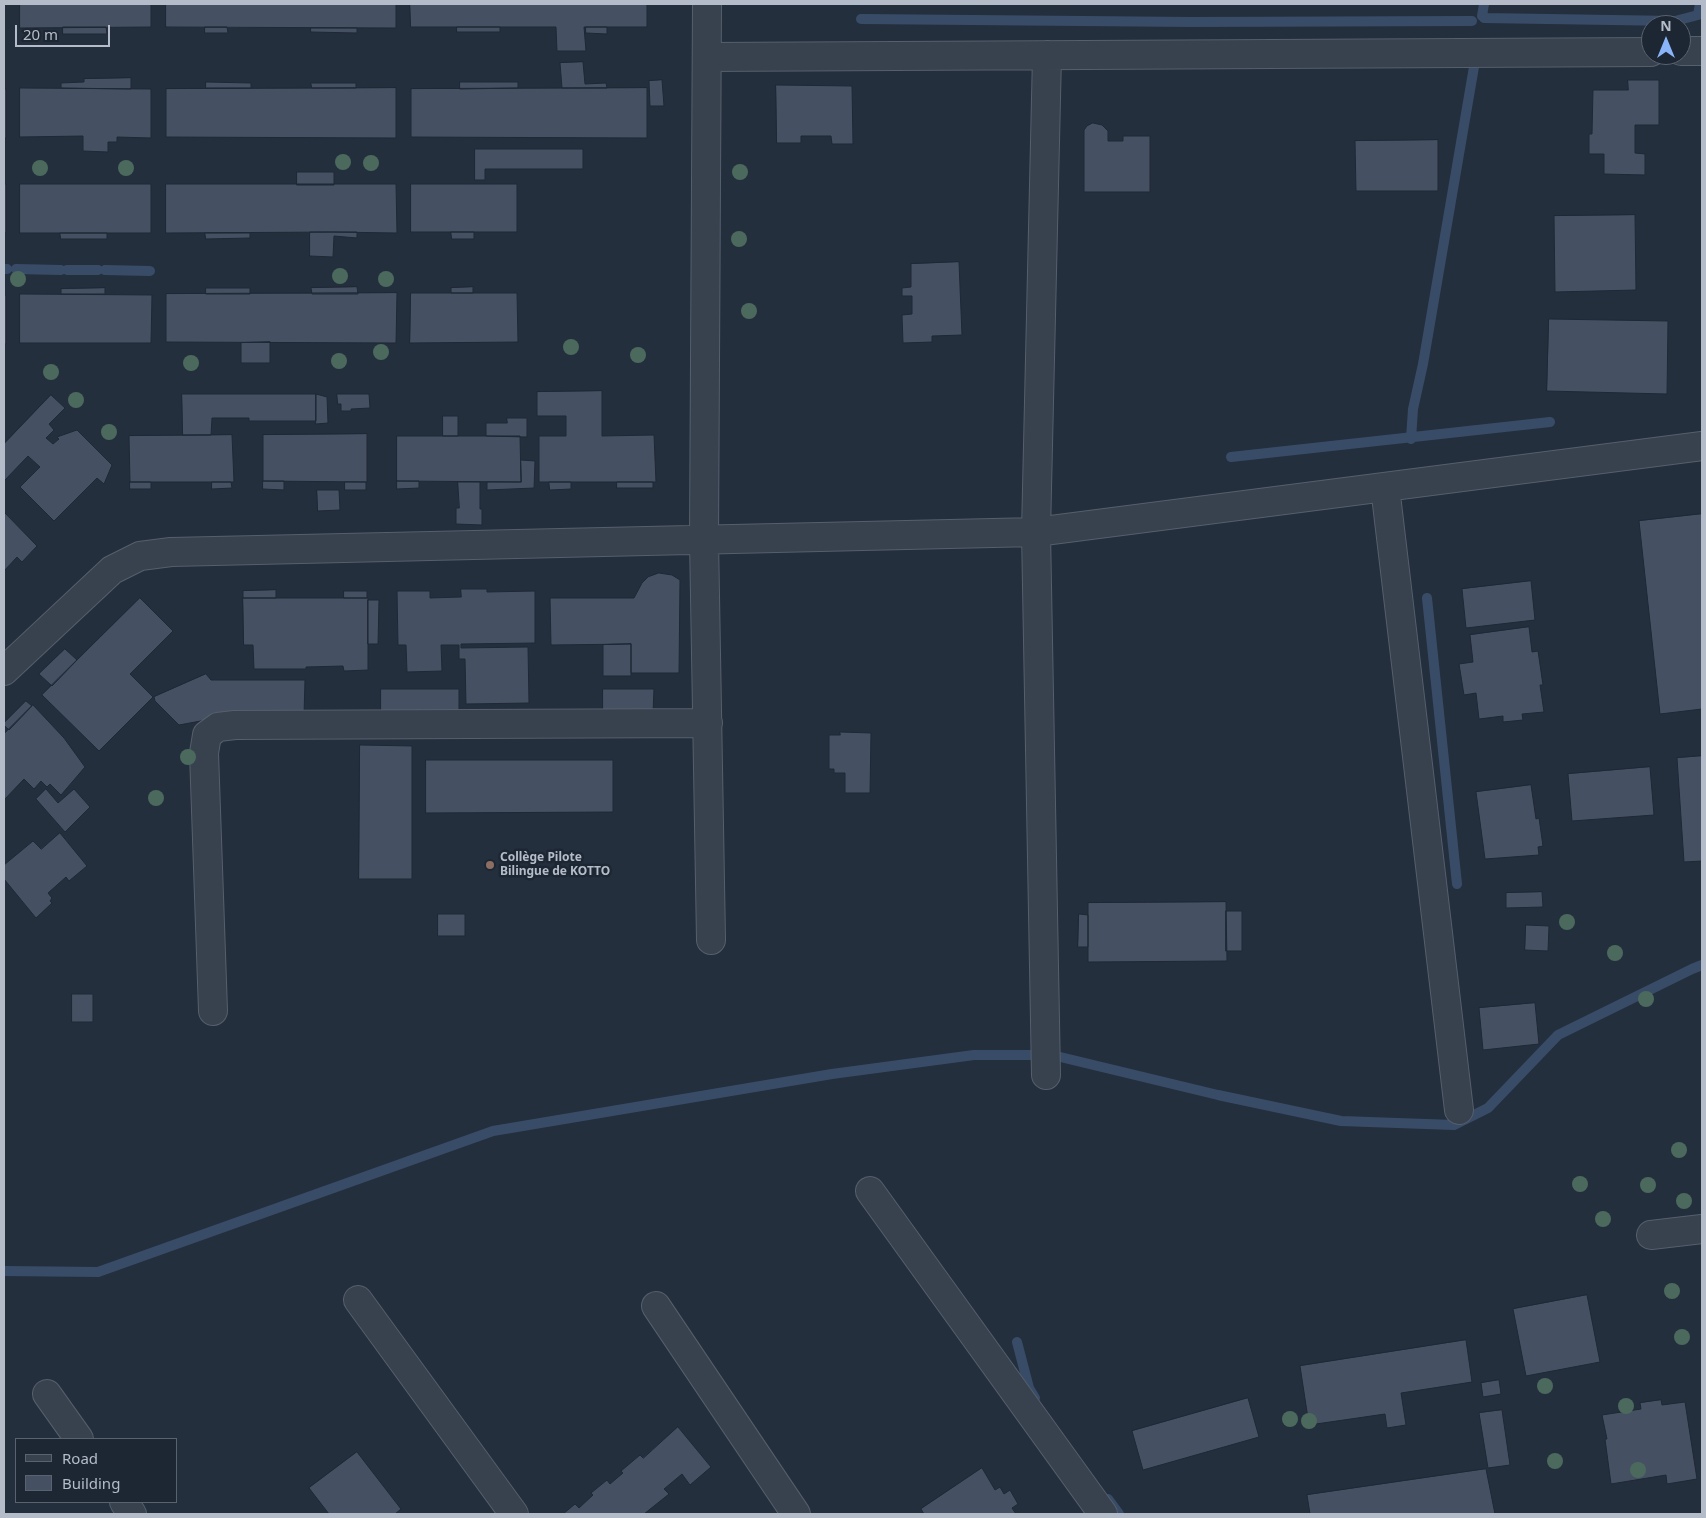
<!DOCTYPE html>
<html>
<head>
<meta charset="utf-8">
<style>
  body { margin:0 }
  #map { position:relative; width:1706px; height:1518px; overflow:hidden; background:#242f3e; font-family:"Noto Sans",sans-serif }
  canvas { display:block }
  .frame { position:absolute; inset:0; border:5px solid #b4bcc9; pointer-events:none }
  .legend { position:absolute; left:15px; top:1438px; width:162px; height:65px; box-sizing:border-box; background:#1d2633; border:1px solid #59626f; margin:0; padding:6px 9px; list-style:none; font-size:15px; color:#b4bcc9 }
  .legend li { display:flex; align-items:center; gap:10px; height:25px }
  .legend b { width:25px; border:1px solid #59626f }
  .north { position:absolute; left:1641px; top:15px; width:50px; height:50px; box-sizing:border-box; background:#1d2633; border:1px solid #59626f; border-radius:50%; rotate:0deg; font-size:14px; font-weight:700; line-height:20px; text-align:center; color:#b4bcc9 }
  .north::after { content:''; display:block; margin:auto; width:18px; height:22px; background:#8ab4f8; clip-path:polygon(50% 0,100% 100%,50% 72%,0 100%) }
  .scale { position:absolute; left:15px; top:25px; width:95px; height:22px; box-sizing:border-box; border:2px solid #b4bcc9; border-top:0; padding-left:6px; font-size:15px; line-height:18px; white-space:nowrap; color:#b4bcc9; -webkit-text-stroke:4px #1d2633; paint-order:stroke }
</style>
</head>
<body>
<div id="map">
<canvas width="1706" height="1518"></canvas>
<div class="frame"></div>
<ul class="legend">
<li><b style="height:6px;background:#38414e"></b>Road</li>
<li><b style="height:14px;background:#455162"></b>Building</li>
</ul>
<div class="north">N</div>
<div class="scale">20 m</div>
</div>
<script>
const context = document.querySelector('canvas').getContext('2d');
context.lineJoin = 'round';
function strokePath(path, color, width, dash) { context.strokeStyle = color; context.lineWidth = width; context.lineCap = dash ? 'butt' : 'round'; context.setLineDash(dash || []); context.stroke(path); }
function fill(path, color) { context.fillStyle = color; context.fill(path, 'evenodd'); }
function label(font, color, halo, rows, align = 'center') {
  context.font = font + ' "Noto Sans",sans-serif'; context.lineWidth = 5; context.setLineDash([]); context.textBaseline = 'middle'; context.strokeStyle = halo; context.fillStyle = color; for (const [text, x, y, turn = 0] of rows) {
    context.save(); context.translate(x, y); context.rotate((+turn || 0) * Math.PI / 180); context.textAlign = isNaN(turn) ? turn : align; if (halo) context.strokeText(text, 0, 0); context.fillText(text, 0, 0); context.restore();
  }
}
strokePath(new Path2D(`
  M1482,16L1484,4
  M1484,18L1675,21L1698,15L1700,4
  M861,19L1192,22L1472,21
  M4,269H7
  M16,269L61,270
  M67,270H98
  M105,270L150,271
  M1411,439L1413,409L1423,364L1475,61
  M1231,457L1550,422
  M1427,598L1457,884
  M4,1271L98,1272L493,1131L832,1074L974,1055H1052L1218,1095L1341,1121L1454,1125L1488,1108L1558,1035L1692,969L1702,965
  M1017,1342L1029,1388L1035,1398
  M1108,1499L1119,1514`), '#394c67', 10);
const building = new Path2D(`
  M20,4H151V27L20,28Z
  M166,4H396V28L166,27Z
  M410,4H647V27H584L586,51H557L556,27H411Z
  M63,27H106L107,34H63Z
  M205,27H227L228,33H205Z
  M457,27H500V32H457Z
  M586,27H607V34L586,33Z
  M311,28H357V33L311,32Z
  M583,62L585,84L606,83L607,88H562L560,63Z
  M131,78V89L61,88V83L84,82V79Z
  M662,80L664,106H650L649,81Z
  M1628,80H1659V125H1635V153L1645,154V175L1604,174V154H1589V134H1592L1593,90H1628Z
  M206,82L251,83V88H206Z
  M460,82H518V88L460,89Z
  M311,83H356V88H312Z
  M776,85L852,86L853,144H832L831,136H801V143H777Z
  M20,88L151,89V138L117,137V142H108V152L83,151V136L20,137Z
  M396,88V138L166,137V89Z
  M647,88V138L411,137V89Z
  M4,89H6V138H4Z
  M1093,123L1102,125L1108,131V141H1123V136H1150V192H1084V130L1087,126Z
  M1438,140V191H1356L1355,141Z
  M475,149H583V169H485V180H475Z
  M297,172H334V185H297Z
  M4,184H6V233H4Z
  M20,184H151V233H20Z
  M166,184H396L397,233L333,232L166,233Z
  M411,184H517V232H411Z
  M1635,215L1636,290L1555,292L1554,216Z
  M310,232H357V238L334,236L333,257L310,256Z
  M451,232H474V239H452Z
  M60,233H107V239H61Z
  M205,233H250V238L206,239Z
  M959,262L962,335L932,336V342L903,343L902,315L912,314V296H902V288L911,287V264Z
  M357,287L358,294H312L311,288Z
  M473,287V293H451V288Z
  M105,288V294H61V289Z
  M206,288H250V294H206Z
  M397,293L396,343L166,342V294Z
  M411,293H517L518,342L410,343Z
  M20,294L152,295L151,343H20Z
  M4,295H6V344H4Z
  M1549,319L1668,321L1667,394L1547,391Z
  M270,342V363H241V343Z
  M602,391V436L654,435L656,482H539V436H566V416H537V392Z
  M182,394H316V421H249V418H212L211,435H183Z
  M316,394L327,397L328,423L316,424Z
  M337,394H369L370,408L351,409V411H341V404H338Z
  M51,395L65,408L49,424L54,430L46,438L53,444L59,439L57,437L77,430L112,465L104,484L97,478L54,521L20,487L40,467L28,456L4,481V444Z
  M443,416H458V436H443Z
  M507,418H527V437L486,436V423H507Z
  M367,434V482L263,481V435Z
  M232,435L234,482H130L129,436Z
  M397,436H520L521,482L397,481Z
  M521,460L535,461L534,488L487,490V482H521Z
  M263,481H284V490L263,489Z
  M397,481H419V488L397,489Z
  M130,482H151V489H130Z
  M212,482H231L232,488L212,489Z
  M345,482H366V490H345Z
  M458,482H480V509H482V525L456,524V508H459Z
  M549,482H571V489L550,490Z
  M617,482H653V488H617Z
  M317,490H339L340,510L318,511Z
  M4,512L37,546L22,562L17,557L4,571Z
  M1702,514V709L1660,714L1639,521Z
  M659,573L672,575L680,580L679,673H631V644L551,645L550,598H634L642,583L648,577Z
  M1531,581L1535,620L1466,628L1462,589Z
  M461,589H487V592L535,591V643L461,644V648L528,647L529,703L466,704L465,659H459V645H441L442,671L407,672L406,645H398L397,591H430V598L461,597Z
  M276,590V598H243V591Z
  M344,591H367V598H344Z
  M140,598L173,631L130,674L153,697L99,751L42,695Z
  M243,598H368V670L344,671L343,666L306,667V669H254L253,645H244Z
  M368,600H379L378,644H368Z
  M1529,627L1532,652L1538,651L1543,685H1540L1544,712L1522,714L1523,720L1503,722V716L1479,719L1476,693L1464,695L1459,664L1473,662L1470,635Z
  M631,644V676H603V645Z
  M65,649L77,660L52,686L39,674Z
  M206,674L211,680H305L304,715L222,717L179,725L155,701L154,697Z
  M381,689H459V711L381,712Z
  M603,689H654L653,713H603Z
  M26,701L32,706L9,730L4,725V723Z
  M33,705L64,738L85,767L61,795L50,784L47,787L41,781L34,789L24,779L4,800V734Z
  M840,732L871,733L870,793H845V773H834V769H829V735H840Z
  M360,745L412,746V879H359Z
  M1702,756V861L1684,862L1677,758Z
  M426,760H613V812L426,813Z
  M1650,767L1654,815L1572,821L1568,774Z
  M1531,785L1536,819L1539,818L1543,846L1538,847L1539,855L1485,859L1476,792Z
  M46,789L58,803L74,789L90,807L65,832L36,799Z
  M60,833L87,866L69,881L66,877L48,893L52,898L50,901L52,903L36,918L4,879V865L33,841L41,849Z
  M1542,892L1543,907L1506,908V893Z
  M1226,902L1227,961L1088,962V903Z
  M1226,911H1242V951H1226Z
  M438,914H465V936H438Z
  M1079,914L1088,915V947H1078Z
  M1526,925L1549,926L1548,951L1525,950Z
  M72,994H93V1022H72Z
  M1535,1003L1539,1044L1483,1050L1479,1008Z
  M1587,1295L1600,1362L1526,1376L1513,1309Z
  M1466,1340L1472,1382L1401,1393L1406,1425L1387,1428L1385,1414L1309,1425L1300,1366Z
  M1499,1380L1501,1394L1483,1397L1481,1383Z
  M1248,1398L1259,1437L1143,1470L1132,1431Z
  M1661,1400L1662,1405L1685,1402L1697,1479L1667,1484L1666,1475L1611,1484L1605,1439H1607L1602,1415L1641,1409L1640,1403Z
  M1502,1410L1510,1465L1488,1468L1479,1413Z
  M678,1427L711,1467L690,1485L682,1474L664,1489L669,1494L644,1514H563L575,1504L579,1508L593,1495L591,1493L607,1480L610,1484L623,1473L621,1471L640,1455L643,1458Z
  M357,1452L401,1509L395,1514H329L309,1488Z
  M982,1468L995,1490L1000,1487L1004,1494L1010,1490L1018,1504L1012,1508L1016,1514H924L921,1509Z
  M1486,1469L1495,1514H1310L1307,1495Z`);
fill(building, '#455162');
strokePath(building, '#1f2835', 1);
const minor = new Path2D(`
  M707,4L704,539L711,940
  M1681,51H1702
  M707,57L1651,52
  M1385,487L1459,1110
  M4,671L112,570L140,556L171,552L1036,532L1702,446
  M213,1011L204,753L207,735L218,727L235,725L708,723
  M1046,1075L1036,532L1047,55
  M870,1191L1103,1514
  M1651,1235L1702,1229
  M358,1300L514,1514
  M656,1306L796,1514
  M47,1394L79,1439
  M124,1502L132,1514`);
strokePath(minor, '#565f6c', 30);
strokePath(minor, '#38414e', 28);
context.fillStyle = '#4b6a5d';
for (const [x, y] of [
  [343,162],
  [371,163],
  [40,168],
  [126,168],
  [740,172],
  [739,239],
  [340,276],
  [18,279],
  [386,279],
  [749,311],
  [571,347],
  [381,352],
  [638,355],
  [339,361],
  [191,363],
  [51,372],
  [76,400],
  [109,432],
  [188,757],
  [156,798],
  [1567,922],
  [1615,953],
  [1646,999],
  [1679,1150],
  [1580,1184],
  [1648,1185],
  [1684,1201],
  [1603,1219],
  [1672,1291],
  [1682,1337],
  [1545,1386],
  [1626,1406],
  [1290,1419],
  [1309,1421],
  [1555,1461],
  [1638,1470]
]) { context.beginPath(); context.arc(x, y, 8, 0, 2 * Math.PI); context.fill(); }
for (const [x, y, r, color] of [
  [490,865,5,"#8d6e63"]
]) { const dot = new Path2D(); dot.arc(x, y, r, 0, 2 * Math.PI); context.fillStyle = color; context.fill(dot); strokePath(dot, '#1d2633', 2); }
label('bold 12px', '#b4bcc9', '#1d2633', [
  ["Collège Pilote",500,858],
  ["Bilingue de KOTTO",500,872]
], 'left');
</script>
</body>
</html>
